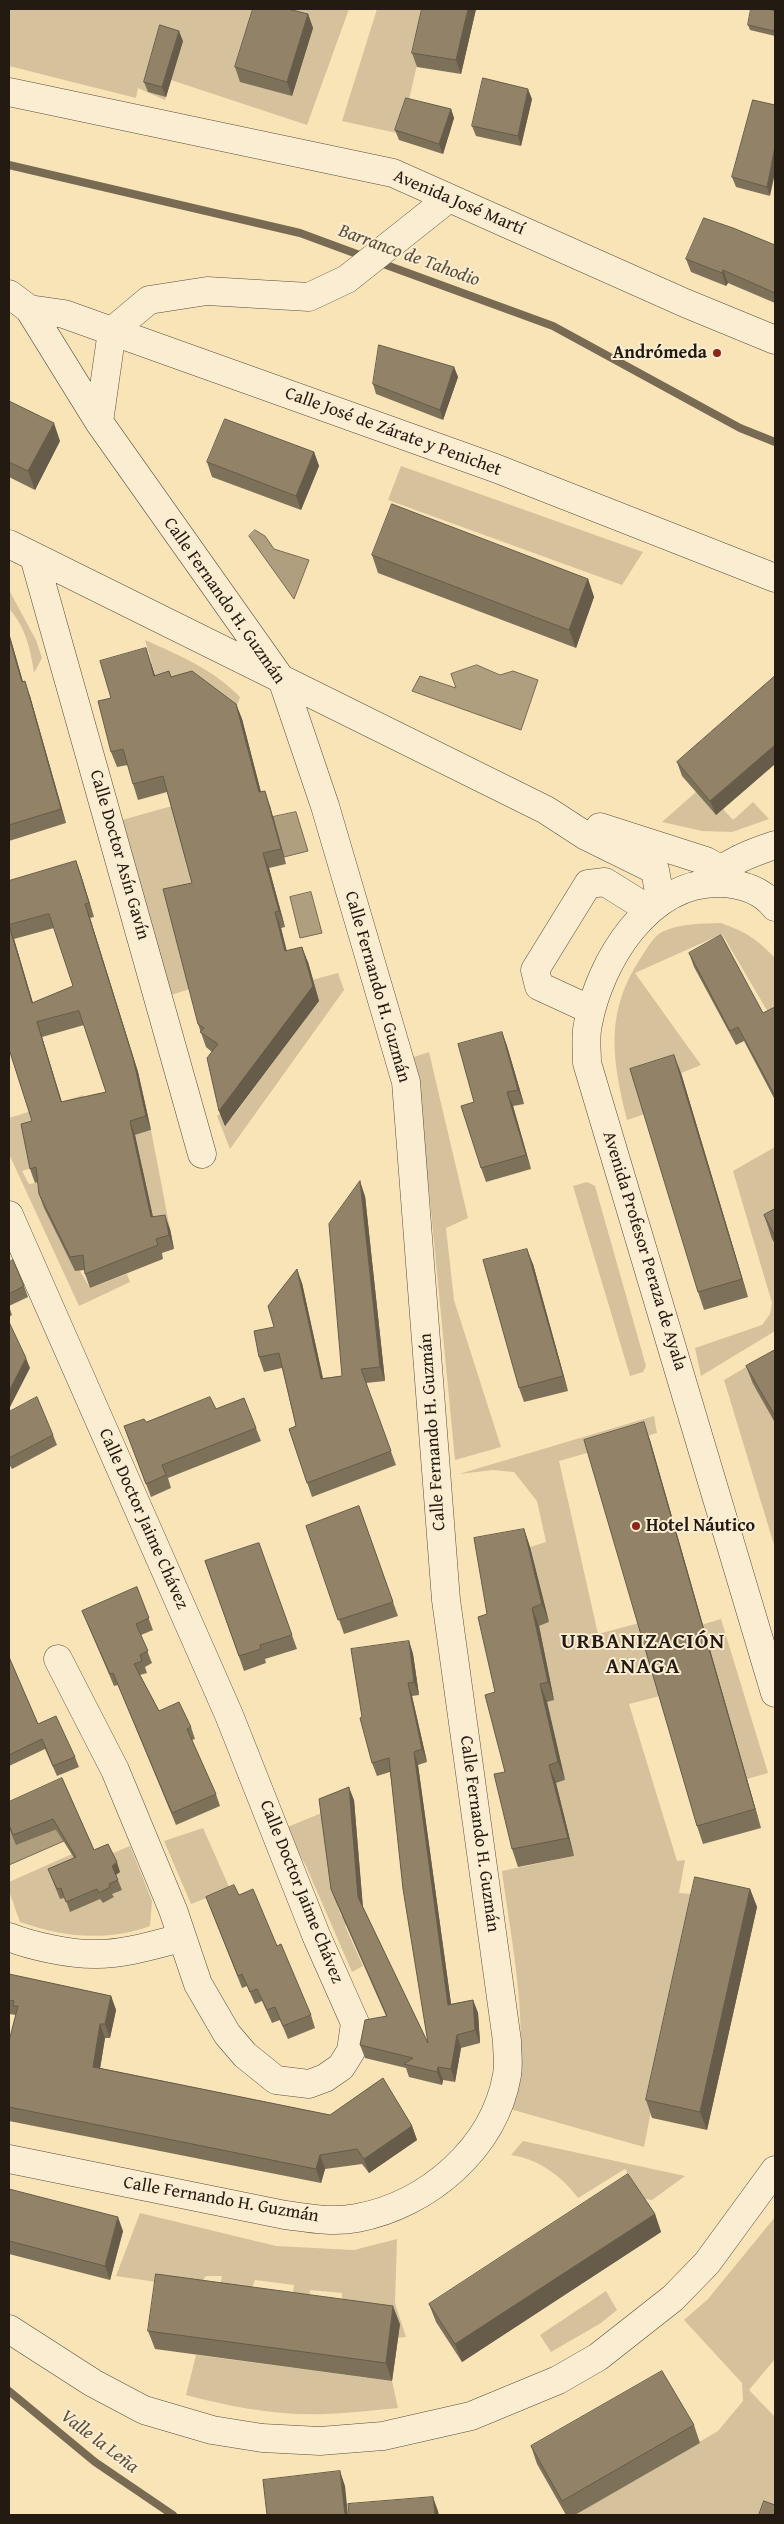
<!DOCTYPE html>
<html>
<head>
<meta charset="utf-8">
<style>
  body { margin:0 }
  #map { position:relative; width:784px; height:2524px; overflow:hidden; background:#f9e4b8; font-family:"Gentium Book Plus",serif }
  canvas { display:block }
  .frame { position:absolute; inset:0; border:10px solid #231a11; pointer-events:none }
</style>
</head>
<body>
<div id="map">
<canvas width="784" height="2524"></canvas>
<div class="frame"></div>
</div>
<script>
const context = document.querySelector('canvas').getContext('2d');
context.lineJoin = 'round';
function fill(path, color) { context.fillStyle = color; context.fill(path, 'evenodd'); }
function strokePath(path, color, width, dash) { context.strokeStyle = color; context.lineWidth = width; context.lineCap = dash ? 'butt' : 'round'; context.setLineDash(dash || []); context.stroke(path); }
function label(font, color, halo, rows, align = 'center') {
  context.font = font + ' "Gentium Book Plus",serif'; context.lineWidth = 4; context.setLineDash([]); context.textBaseline = 'middle'; context.strokeStyle = halo; context.fillStyle = color; for (const [text, x, y, turn = 0] of rows) {
    context.save(); context.translate(x, y); context.rotate((+turn || 0) * Math.PI / 180); context.textAlign = isNaN(turn) ? turn : align; if (halo) context.strokeText(text, 0, 0); context.fillText(text, 0, 0); context.restore();
  }
}
fill(new Path2D(`
  M9,9H349L307,125L171,80L165,100L138,88L136,98L9,66Z
  M377,9H430L401,134L342,121Z
  M401,466L643,552L622,585L388,500Z
  M9,590L36,640L42,658L34,673C31,651 25,625 9,609Z
  M145,640C179,655 214,670 240,697L234,714L160,691Z
  M696,792L716,815L723,809L733,820L753,802L769,819L732,832L702,831L662,822Z
  M179,804L192,879L190,989L171,995L122,820Z
  M721,923C746,932 757,939 775,958V1024L722,934L635,973L701,1065L681,1073L645,1114L627,1120C612,1059 604,1012 642,956C648,947 654,935 664,931C682,923 701,924 721,923Z
  M338,973L344,990L230,1149L217,1116L222,1112L231,1119L319,1001L312,980Z
  M429,1052L468,1218L446,1228L454,1300L501,1447L455,1460L429,1190L417,1107L405,1060Z
  M83,1095L89,1111L32,1168L22,1171L29,1184L142,1167L135,1135L151,1130L170,1229L52,1223L90,1288L127,1274L130,1282L79,1306L9,1154V1118Z
  M775,1147V1237L772,1239L775,1244V1331L701,1376L695,1348L762,1325L770,1314L772,1303L733,1171Z
  M587,1182L595,1186L646,1366L643,1372L630,1376L573,1186Z
  M775,1350L753,1384L775,1423V1548L724,1380Z
  M654,1416L657,1433L559,1461L598,1634L639,1623L644,1642L721,1619L768,1773L747,1779L708,1645L660,1696L629,1704L677,1861L685,1860L679,1893L693,1894L644,2147L510,2109C535,2048 510,1936 502,1871L574,1856L556,1783L565,1780L547,1702L539,1626L549,1622L530,1547L546,1542L537,1501L514,1472L493,1470L459,1474Z
  M324,1812L336,1902L341,1916L347,1913L351,1921L345,1926L363,1966L352,1972L306,1866L285,1828Z
  M203,1828L230,1889L191,1904L164,1841Z
  M130,1846L152,1901L150,1926C106,1942 63,1937 20,1922L9,1891V1882L81,1850L60,1899L65,1898L70,1911L115,1875L111,1854Z
  M523,2141L685,2176L652,2200L645,2199L625,2169L578,2198C562,2176 538,2159 511,2155Z
  M140,2213L276,2246L354,2250L397,2239L395,2303L406,2337L398,2338L400,2324L342,2304V2293L310,2290L308,2305L292,2304L294,2285L255,2280L249,2296L219,2292L222,2276H206L197,2288L116,2276Z
  M775,2217V2359L749,2390L775,2417V2515H575L718,2431L743,2401L742,2383L684,2320L708,2299Z
  M606,2291L617,2310L601,2323L551,2352L540,2335Z
  M196,2355L392,2381L398,2408C374,2410 350,2413 326,2414C279,2416 231,2407 186,2395Z`), '#d5c29c');
const water = new Path2D(`
  M255,530L265,536L274,549L309,560L294,599L249,536Z
  M477,665L500,675L513,671L538,680L521,730L412,691L420,676L456,688L451,674Z
  M296,812L308,851L284,857L273,817Z
  M311,892L322,933L300,938L290,897Z
  M9,1826L16,1844L56,1829L64,1841L9,1865Z`);
fill(water, '#b09f7f');
strokePath(water, '#786a53', 1);
strokePath(new Path2D(`
  M9,165L300,233L365,257
  M378,262L553,326L740,428L775,442
  M9,2391L95,2462L173,2515`), '#786a53', 8);
const minor = new Path2D(`
  M9,92L393,173L685,303L775,340
  M9,294L29,309L64,314L495,468L775,578
  M99,422L112,331L149,300L207,291L309,297L347,279L449,198
  M9,544L546,810L586,836L655,870L659,892L650,910L605,882L588,884L535,970L539,986L591,1010
  M34,557L202,1154
  M600,827L706,861L720,869L737,884
  M709,880C727,862 751,853 775,845
  M775,907C762,890 742,884 721,883C648,881 600,961 588,1024C585,1036 587,1050 587,1063L775,1693
  M9,1215L229,1715L316,1935L355,2023L351,2051L341,2067L325,2078L309,2084L276,2080L245,2055L227,2034L198,1984L173,1910L115,1770L58,1659
  M9,1937C31,1946 73,1955 97,1954C125,1954 153,1945 181,1938
  M9,2159L285,2215C308,2218 333,2223 357,2218C427,2205 494,2149 507,2075C509,2064 507,2052 507,2041L446,1600L406,1082L325,806L283,682L99,422L29,309
  M9,2329L93,2383L144,2410L212,2430L262,2438L320,2441L383,2436L471,2416L558,2380L598,2357L673,2298L707,2263L775,2170`);
strokePath(minor, '#584c3b', 29);
strokePath(minor, '#fbedd1', 28);
fill(new Path2D(`
  M476,9L461,74L417,67L412,53Z
  M775,11V36L750,30L748,25Z
  M308,14L313,28L292,96L240,82L235,67Z
  M183,41L166,97L148,92L144,82Z
  M532,99L521,146L476,136L472,126Z
  M753,100L770,196L736,187L732,177Z
  M451,109L454,118L443,154L399,140L395,130Z
  M775,245V303L728,283L726,286L691,272L686,259Z
  M454,367L458,377L443,420L376,394L373,384Z
  M9,401L60,441L35,490L9,477Z
  M314,452L319,466L301,510L212,477L207,462Z
  M372,555L588,579L594,597L576,648L378,573Z
  M9,633L23,682L30,696L66,823L9,841Z
  M151,663L155,675L171,677L236,704L242,719L261,792L270,806L286,864L269,868L285,927L281,928L287,951L308,962L319,1001L225,1126L219,1111L212,1052L206,1047L198,1024L192,883L167,792L138,800L133,784L128,765L117,767L111,752V698Z
  M775,676V764L716,815L682,776L677,762Z
  M76,861L81,875L94,917L90,918L138,1072L151,1130L135,1135L153,1217L170,1229L174,1249L162,1253L163,1259L90,1288L85,1274V1270L75,1271L44,1208L39,1194L38,1182L35,1183L30,1169L32,1121L9,1049V881ZM54,928L73,986L33,1003L14,939ZM84,1025L106,1092L62,1102L42,1037Z
  M689,953L763,1013L775,1007V1100L744,1041L736,1045L694,967Z
  M502,1032L507,1046L524,1104L513,1106L531,1169L486,1182L481,1168L474,1102Z
  M681,1073L748,1297L704,1310L698,1292Z
  M365,1196L385,1381L366,1383L396,1465L312,1497L289,1429L296,1426L282,1368L264,1372L259,1357L274,1327L302,1283L323,1378L342,1376Z
  M775,1209V1244L772,1239L764,1215Z
  M9,1262L24,1286L28,1297L9,1306L12,1315L9,1317Z
  M533,1264L568,1391L524,1402L519,1388Z
  M775,1350V1423L753,1384L746,1366Z
  M216,1409L256,1428L261,1441L168,1478L171,1488L151,1497L124,1426Z
  M9,1412L53,1435L57,1445L12,1469L9,1464Z
  M650,1440L761,1828L703,1844L697,1826Z
  M359,1506L398,1616L344,1634L306,1526Z
  M524,1529L530,1547L549,1622L539,1626L554,1700L547,1702L565,1780L556,1783L574,1856L518,1867L512,1849L505,1772L495,1692Z
  M259,1543L297,1649L265,1659L266,1663L244,1671L205,1561Z
  M137,1587L153,1630L141,1635L152,1663L145,1667L147,1673L140,1675L159,1711L191,1727L195,1739L192,1740L216,1794L220,1806L176,1825L118,1685L114,1686L82,1611Z
  M409,1641L413,1654L419,1695L412,1696L427,1762L418,1765L451,2004L473,2000L478,2013L480,2043L461,2048L455,2082L443,2080L442,2085L409,2077L406,2068L365,2058L360,2045L386,2016L336,1902L331,1889L354,1800L363,1907L428,2043L390,1772L377,1776L372,1763L362,1717Z
  M9,1657L38,1724L75,1757L79,1767L57,1776L45,1749L9,1766Z
  M62,1778L94,1850L120,1872L116,1875L122,1890L112,1894L114,1897L103,1903L100,1899L70,1912L65,1898L60,1899L48,1869L74,1858L56,1829L16,1845L9,1826Z
  M750,1889L757,1907L707,2130L652,2118L646,2100Z
  M239,1895L277,1946L311,2015L315,2028L288,2039L280,2020L272,2023L262,2001L255,2004L247,1986L242,1988L206,1897Z
  M9,1974L111,1996L116,2010L110,2038H105L100,2068L330,2115L412,2126L417,2140L369,2173L362,2164L325,2169L321,2183L9,2121V2041L16,2015L9,2014Z
  M9,2189L123,2231L110,2280L9,2254Z
  M655,2214L661,2232L462,2362L436,2322L429,2304Z
  M400,2324L392,2381L155,2349L148,2331Z
  M694,2425L700,2443L575,2515H566L537,2464L531,2446Z`), '#7e7159');
fill(new Path2D(`
  M468,9H476L461,74L456,60Z
  M308,14L313,28L292,96L287,82Z
  M179,31L183,41L166,97L162,87Z
  M528,89L532,99L521,146L518,136Z
  M451,109L454,118L443,154L439,144Z
  M775,146V173L770,196L767,187Z
  M723,270L728,283L726,286L722,273Z
  M454,367L458,377L443,420L440,410Z
  M54,423L60,441L35,490L28,471Z
  M314,452L319,466L301,510L296,496Z
  M588,579L594,597L576,648L569,630Z
  M9,633L27,696L22,682L9,637Z
  M146,648L151,663L160,691L154,676Z
  M25,681L30,696L66,823L61,809Z
  M236,704L242,719L265,808L259,792Z
  M775,745V764L716,815L710,801Z
  M265,791L270,806L286,864L281,849Z
  M263,853L269,868L285,927L279,911Z
  M76,861L81,875L94,917L89,903Z
  M85,904L90,918L138,1072L151,1130L146,1116Z
  M275,912L281,928L290,967L285,951Z
  M9,925L14,939L37,1017L32,1003Z
  M302,947L308,962L319,1001L225,1126L219,1111Z
  M37,1022L42,1037L66,1117L61,1102Z
  M502,1032L507,1046L524,1104L518,1090Z
  M674,1055L681,1073L748,1297L742,1279Z
  M507,1092L513,1106L531,1169L526,1155Z
  M130,1121L135,1135L156,1231L151,1217Z
  M360,1181L365,1196L385,1381L380,1367Z
  M165,1215L170,1229L174,1249L169,1235Z
  M527,1249L533,1264L568,1391L563,1376Z
  M297,1269L302,1283L326,1393L321,1379Z
  M26,1358L30,1368L9,1409V1391Z
  M644,1422L650,1440L761,1828L755,1809Z
  M524,1529L530,1547L549,1622L542,1604Z
  M532,1608L539,1626L554,1700L548,1682Z
  M409,1641L413,1654L419,1695L414,1682Z
  M408,1683L412,1696L427,1762L422,1749Z
  M540,1684L547,1702L565,1780L558,1762Z
  M414,1752L418,1765L453,2018L448,2005Z
  M549,1765L556,1783L574,1856L568,1838Z
  M349,1787L354,1800L363,1910L358,1897Z
  M117,1862L120,1872L115,1875L112,1866Z
  M750,1889L757,1907L707,2130L700,2112Z
  M111,1996L116,2010L110,2038L105,2024Z
  M473,2000L478,2013L480,2043L475,2030Z
  M100,2024L105,2038L98,2081L93,2067Z
  M457,2035L461,2048L455,2082L451,2069Z
  M438,2067L443,2080L442,2085L437,2072Z
  M412,2126L417,2140L369,2173L364,2159Z
  M320,2155L325,2169L321,2183L316,2169Z
  M655,2214L661,2232L462,2362L455,2344Z
  M118,2217L123,2231L110,2280L105,2266Z
  M393,2306L400,2324L392,2381L386,2363Z
  M340,2471L345,2486L348,2515H345Z
  M433,2497L438,2511L439,2515H435Z`), '#665c49');
const building = new Path2D(`
  M253,9H288L308,14L287,82L235,67Z
  M422,9H468L456,60L412,53Z
  M751,9H767L775,11V24L774,31L748,25Z
  M160,25L179,31L162,87L144,82Z
  M483,78L528,89L518,136L472,126Z
  M406,98L451,109L439,144L395,130Z
  M753,100L775,105V146L767,187L732,177Z
  M704,218L733,228L775,245V293L723,270L722,273L686,259Z
  M379,345L454,367L440,410L373,384Z
  M9,401L54,423L28,471L9,462Z
  M225,419L314,452L296,496L207,462Z
  M392,504L588,579L569,630L372,555Z
  M9,637L22,682L25,681L61,809L9,825Z
  M146,648L154,676L169,671L171,677L192,671L236,704L259,792L265,791L281,849L263,853L279,911L275,912L285,951L302,947L313,986L219,1111L207,1058L218,1044L200,1032L204,1028L198,1024L163,889L192,883L163,776L133,784L123,749L111,752L98,701L111,698L100,661Z
  M775,676V745L710,801L677,762Z
  M76,861L89,903L85,904L133,1058L146,1116L130,1121L151,1217L165,1215L169,1235L156,1239L158,1245L85,1274L83,1255L70,1257L39,1194L36,1167L30,1169L21,1124L32,1121L9,1049V881ZM49,914L73,986L32,1003L9,925ZM79,1011L106,1092L61,1102L37,1022Z
  M721,935L763,1013L775,1007V1096L738,1027L730,1031L689,953Z
  M502,1032L518,1090L507,1092L526,1155L481,1168L461,1106L474,1102L458,1044Z
  M674,1055L742,1279L698,1292L630,1069Z
  M360,1181L380,1367L361,1369L391,1451L307,1483L289,1429L296,1426L279,1353L259,1357L254,1331L274,1327L268,1306L297,1269L321,1379L342,1376L329,1224Z
  M775,1209V1236L764,1215Z
  M527,1249L563,1376L519,1388L483,1260Z
  M13,1260L24,1286L9,1294V1262Z
  M9,1322L26,1358L9,1391Z
  M775,1350V1416L746,1366Z
  M37,1397L53,1435L9,1458V1412Z
  M210,1397L216,1409L244,1398L256,1428L162,1465L166,1475L146,1484L124,1426L144,1419L146,1422Z
  M644,1422L755,1809L697,1826L584,1440Z
  M359,1506L393,1602L338,1620L306,1526Z
  M524,1529L542,1604L532,1608L548,1682L540,1684L558,1762L549,1765L568,1838L512,1849L494,1774L505,1772L485,1695L495,1692L478,1617L487,1614L474,1538Z
  M259,1543L292,1635L260,1645L261,1649L239,1656L205,1561Z
  M137,1587L149,1618L136,1624L148,1651L140,1655L142,1661L134,1664L159,1711L179,1702L191,1727L187,1729L216,1794L172,1813L113,1673L110,1674L82,1611Z
  M409,1641L414,1682L408,1683L422,1749L414,1752L448,2005L473,2000L475,2030L457,2035L451,2069L438,2067L437,2072L404,2064L413,2058L360,2045L365,2020L387,2016L331,1889L319,1799L349,1787L358,1897L428,2043L403,1889L389,1758L372,1763L360,1718L362,1717L351,1649Z
  M9,1657L38,1724L56,1716L75,1757L53,1766L42,1739L9,1755Z
  M62,1778L94,1850L108,1844L117,1862L112,1866L118,1880L109,1884L110,1887L99,1893L97,1889L66,1902L61,1888L57,1889L48,1869L76,1857L53,1819L13,1835L9,1825V1802Z
  M695,1877L750,1889L700,2112L646,2100Z
  M234,1885L239,1895L253,1889L277,1946L281,1944L311,2015L283,2026L275,2007L267,2010L257,1989L250,1992L242,1974L238,1976L206,1897Z
  M9,1974L111,1996L105,2024H100L93,2067L330,2115L383,2078L412,2126L364,2159L357,2149L320,2155L316,2169L9,2107V2041L18,2006H13L14,2001L9,2000Z
  M628,2174L655,2214L455,2344L429,2304Z
  M9,2189L118,2217L105,2266L9,2241Z
  M156,2274L393,2306L386,2363L148,2331Z
  M662,2371L694,2425L562,2501L531,2446Z
  M340,2471L345,2515H267L263,2480Z
  M433,2497L435,2515H349L348,2504Z
  M764,2501L775,2505V2515H759Z`);
fill(building, '#928368');
strokePath(building, '#665c49', 1);
for (const [x, y, r, color] of [
  [717,353,5,"#8f2418"],
  [636,1526,5,"#8f2418"]
]) { const dot = new Path2D(); dot.arc(x, y, r, 0, 2 * Math.PI); context.fillStyle = color; context.fill(dot); strokePath(dot, '#fbedd1', 2); }
label('18px', '#231a11', '#fbedd1', [
  ["Avenida José Martí",459,203,23],
  ["Calle José de Zárate y Penichet",393,432,20],
  ["Calle Fernando H. Guzmán",224,601,55],
  ["Calle Doctor Asín Gavín",119,855,74],
  ["Calle Fernando H. Guzmán",377,987,74],
  ["Avenida Profesor Peraza de Ayala",644,1251,73],
  ["Calle Fernando H. Guzmán",433,1432,-94],
  ["Calle Doctor Jaime Chávez",143,1519,66],
  ["Calle Fernando H. Guzmán",479,1834,82],
  ["Calle Doctor Jaime Chávez",301,1892,68],
  ["Calle Fernando H. Guzmán",221,2200,10]
]);
label('bold 18px', '#231a11', '#fbedd1', [
  ["Andrómeda",707,353],
  ["Hotel Náutico",646,1526,"left"]
], 'right');
label('italic 19px', '#5b4f3d', '#fbedd1', [
  ["Barranco de Tahodio",409,256,20],
  ["Valle la Leña",99,2442,37]
]);
context.letterSpacing = '1px';
label('bold 22px', '#231a11', '#fbedd1', [
  ["URBANIZACIÓN",643,1642],
  ["ANAGA",643,1667]
]);
context.letterSpacing = '0px';
</script>
</body>
</html>
